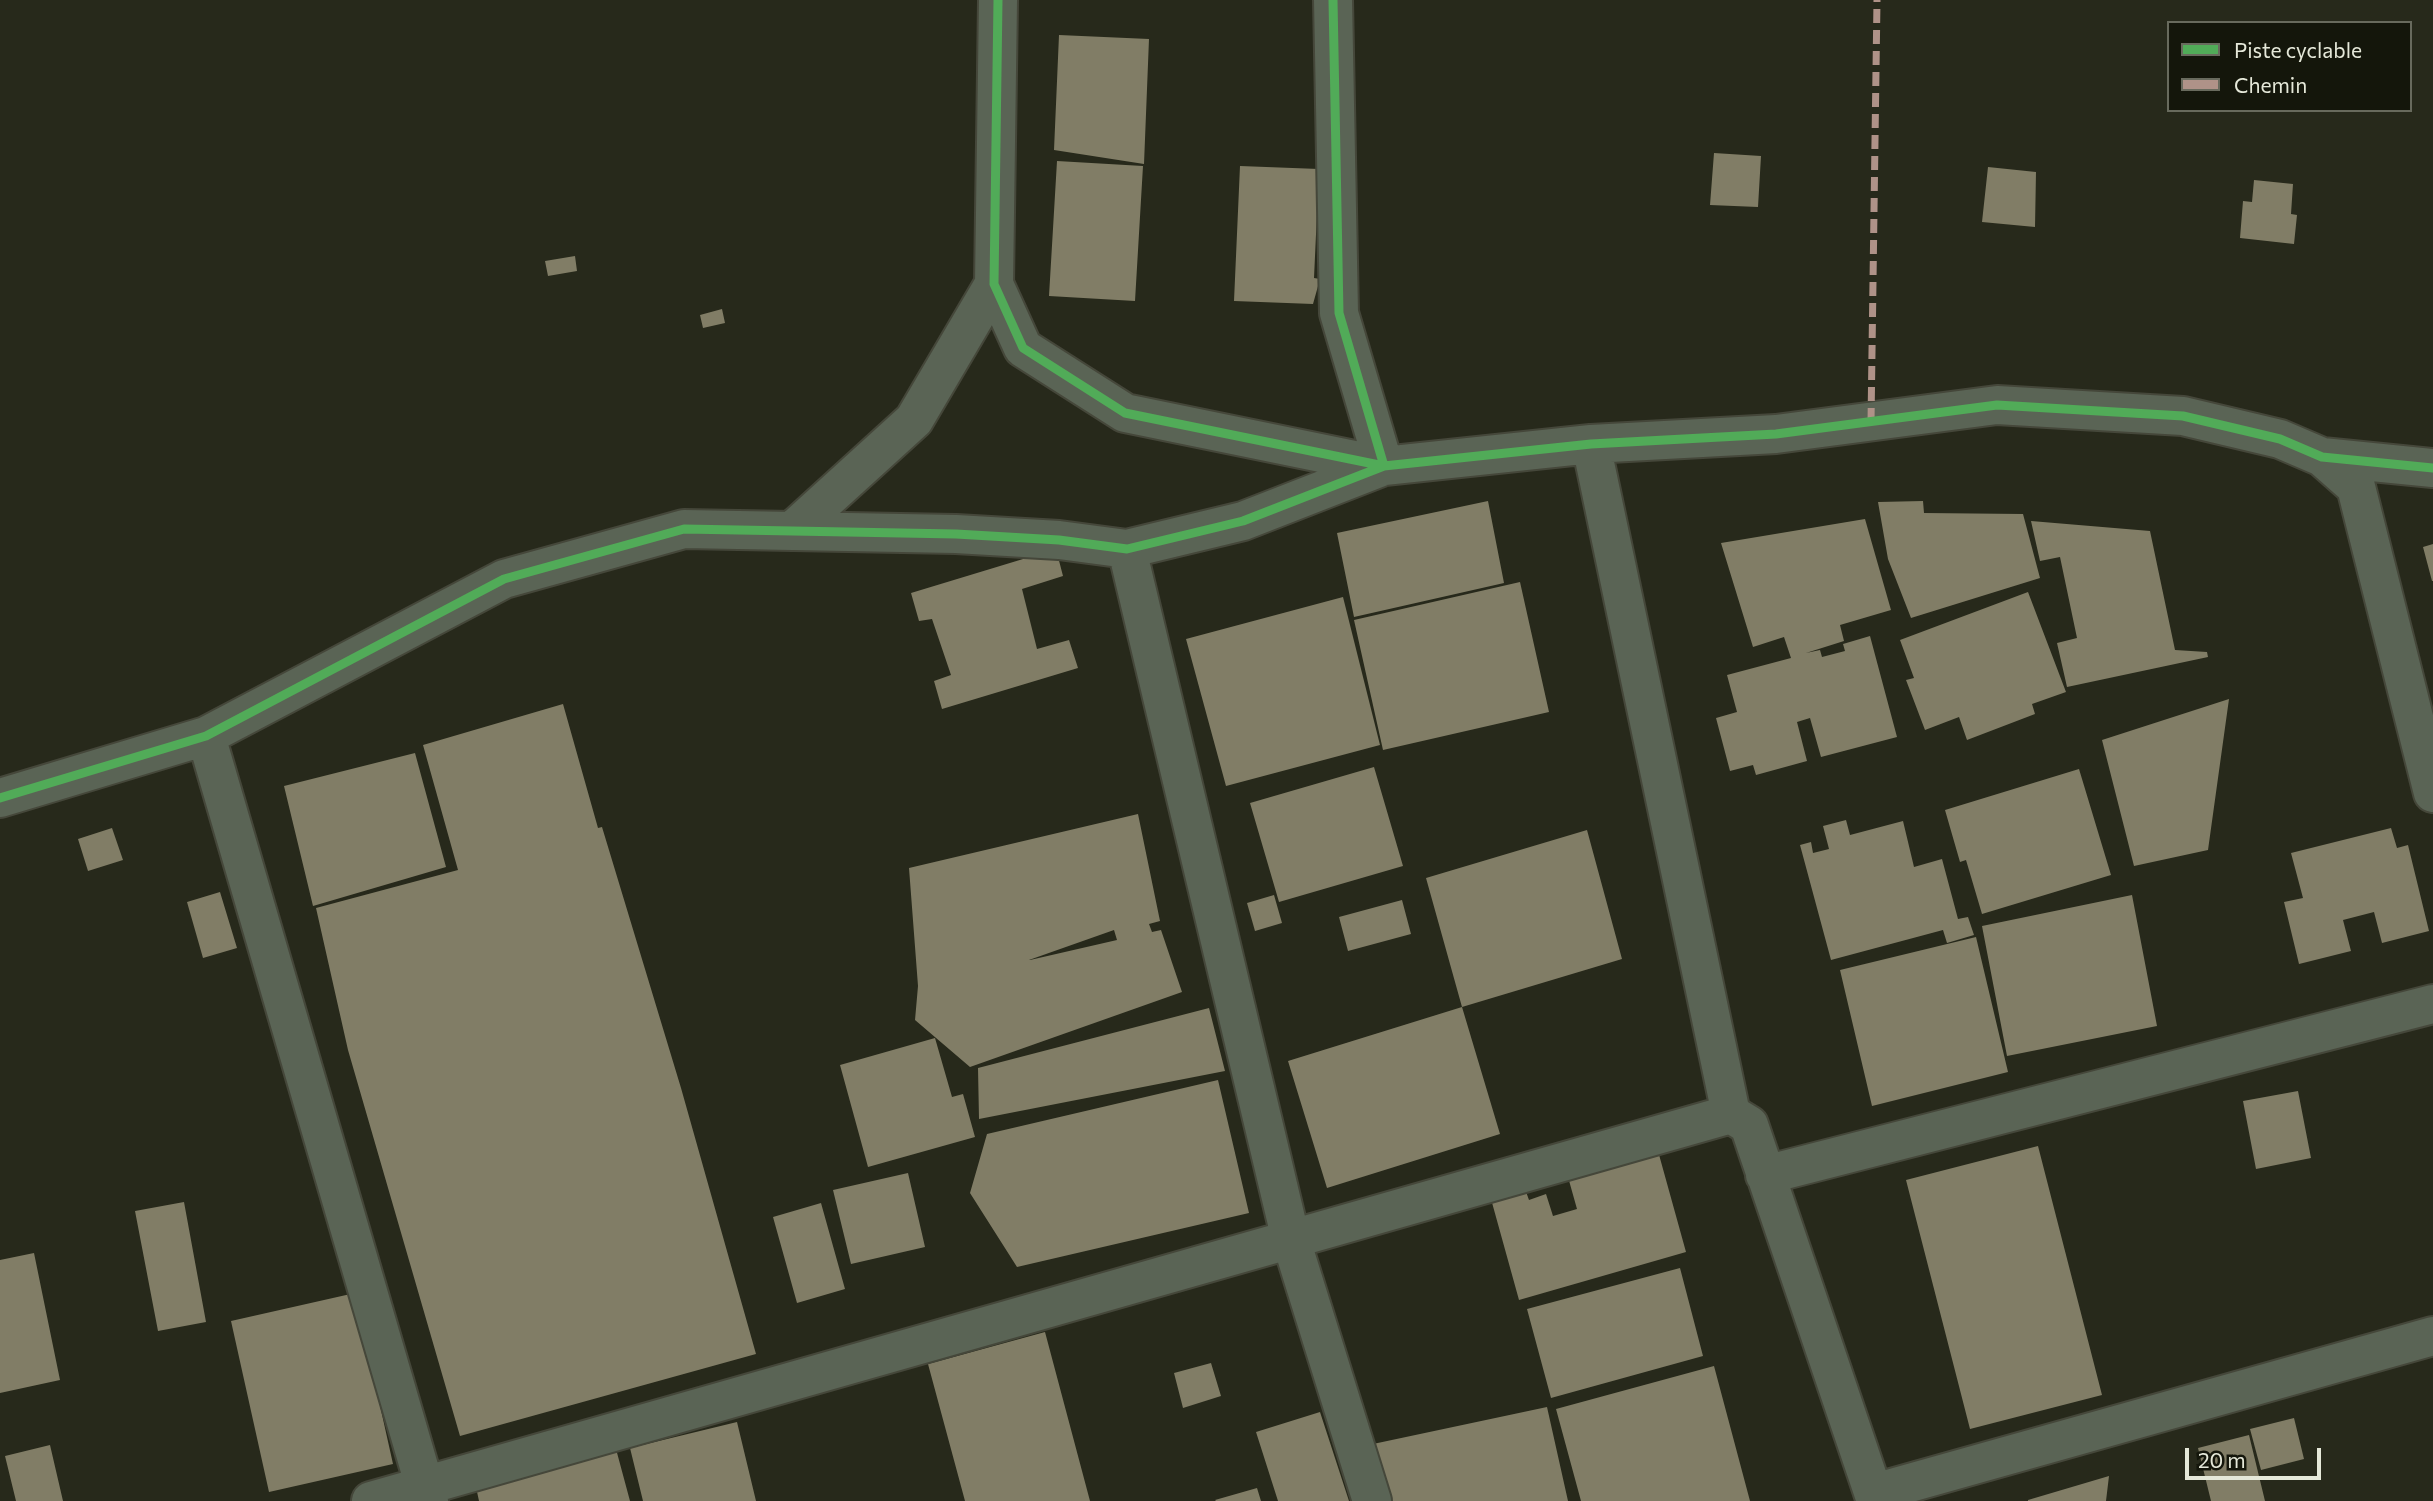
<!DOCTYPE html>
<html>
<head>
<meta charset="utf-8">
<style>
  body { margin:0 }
  #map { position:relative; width:2433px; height:1501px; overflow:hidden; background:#27291b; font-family:Commissioner,sans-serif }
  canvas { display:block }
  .legend { position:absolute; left:2167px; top:21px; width:245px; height:91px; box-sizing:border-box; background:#14160b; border:2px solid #686a5d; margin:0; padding:9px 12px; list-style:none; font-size:21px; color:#e5e8d9 }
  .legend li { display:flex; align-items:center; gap:14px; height:35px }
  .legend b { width:35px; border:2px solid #686a5d }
  .scale { position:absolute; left:2185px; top:1448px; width:136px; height:32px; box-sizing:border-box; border:4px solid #e5e8d9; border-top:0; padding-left:9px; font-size:21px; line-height:24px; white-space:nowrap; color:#e5e8d9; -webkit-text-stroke:5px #14160b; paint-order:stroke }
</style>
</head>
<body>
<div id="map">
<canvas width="2433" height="1501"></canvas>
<ul class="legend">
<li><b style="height:9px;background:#51ab58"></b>Piste cyclable</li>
<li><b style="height:9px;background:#af9288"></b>Chemin</li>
</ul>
<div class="scale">20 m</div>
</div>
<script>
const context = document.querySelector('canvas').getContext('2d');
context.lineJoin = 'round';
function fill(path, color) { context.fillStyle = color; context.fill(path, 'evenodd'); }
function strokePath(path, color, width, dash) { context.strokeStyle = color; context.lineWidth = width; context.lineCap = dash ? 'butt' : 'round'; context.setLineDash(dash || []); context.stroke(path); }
fill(new Path2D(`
  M1059,35L1149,39L1144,164L1054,150Z
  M1714,153L1761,156L1758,207L1710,205Z
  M1057,161L1143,166L1135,301L1049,296Z
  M1240,166L1319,169L1314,278L1320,279L1313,304L1234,301Z
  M1988,167L2036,172L2035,227L1982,222Z
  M2254,180L2293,184L2291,214L2297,215L2294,244L2240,238L2243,201L2252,202Z
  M575,256L577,271L548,276L545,261Z
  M722,309L725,323L703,328L700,315Z
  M1488,501L1504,583L1354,617L1337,533Z
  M1923,501L1924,513L2023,514L2040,578L1911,618L1888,559L1878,502Z
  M1865,519L1891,610L1840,625L1844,641L1806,653L1820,650L1822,657L1845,651L1843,644L1870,636L1897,737L1821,757L1810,718L1797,722L1807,761L1756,775L1753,765L1730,771L1716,718L1737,712L1727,675L1791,658L1784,637L1753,647L1721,543Z
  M2031,521L2150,531L2175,650L2207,652L2208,657L2067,687L2057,643L2077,638L2060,557L2040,561Z
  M2433,544V581H2432L2423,547Z
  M1056,549L1063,576L1022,589L1037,649L1069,640L1078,668L942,709L934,681L951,675L932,619L919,621L911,593Z
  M1520,582L1549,712L1383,750L1354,620Z
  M2028,592L2066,692L2032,704L2035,714L1967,740L1959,717L1925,730L1906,680L1914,678L1900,640Z
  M1343,597L1380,745L1226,786L1186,639Z
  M2229,699L2208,850L2134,866L2102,740Z
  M563,704L598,828L602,827L681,1088L756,1354L460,1436L348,1050L316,908L458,870L423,745Z
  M415,753L446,867L313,906L284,786Z
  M1374,767L1403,866L1279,902L1250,803Z
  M2079,769L2111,875L1982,914L1966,860L1960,862L1945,810Z
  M1138,814L1160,921L1149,924L1152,932L1161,930L1182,992L970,1067L915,1020L918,986L909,868ZM1114,930L1117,940L1030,960H1029Z
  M1846,820L1850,835L1903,821L1914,867L1942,859L1958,919L1968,917L1974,935L1947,943L1943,930L1831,960L1800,845L1811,842L1813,853L1829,849L1823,826Z
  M112,828L123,860L88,871L78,839Z
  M2391,828L2397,848L2408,845L2429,931L2382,943L2374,912L2343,920L2351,951L2299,964L2284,902L2303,898L2291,853Z
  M1587,830L1622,959L1462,1007L1426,878Z
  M220,892L237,948L203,958L187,902Z
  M1274,895L1282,923L1255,931L1247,903Z
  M2132,895L2157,1026L2007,1056L1982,926Z
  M1402,900L1411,934L1348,951L1339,917Z
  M1976,937L2008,1072L1872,1106L1840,970Z
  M1462,1007L1500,1134L1327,1188L1288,1061Z
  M1209,1008L1225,1071L979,1119L978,1068Z
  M935,1038L952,1097L963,1094L975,1137L868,1167L840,1065Z
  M1218,1080L1249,1213L1017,1267L970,1193L987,1134Z
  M2298,1091L2311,1158L2256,1169L2243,1101Z
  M2038,1146L2102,1395L1970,1429L1906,1180Z
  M1658,1151L1686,1252L1519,1300L1491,1199L1525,1189L1529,1200L1546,1194L1553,1216L1577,1209L1568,1177Z
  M908,1173L925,1247L851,1264L833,1190Z
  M184,1202L206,1322L158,1331L135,1211Z
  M821,1203L845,1289L797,1303L773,1217Z
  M34,1253L60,1380L0,1393V1260Z
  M1680,1268L1703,1356L1551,1398L1527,1309Z
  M355,1293L393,1464L269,1492L231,1321Z
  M1045,1332L1090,1501H965L928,1364Z
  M1211,1363L1221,1396L1183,1408L1174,1373Z
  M1714,1366L1750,1501H1581L1556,1409Z
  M1547,1407L1568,1501H1385L1373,1444Z
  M1320,1412L1349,1501H1278L1256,1432Z
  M2294,1418L2304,1459L2261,1470L2250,1429Z
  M737,1422L756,1501H643L630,1448Z
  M2249,1435L2265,1501H2211L2198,1448Z
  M50,1445L63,1501H16L5,1456Z
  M616,1449L630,1501H479L476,1487Z
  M2109,1476L2106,1501H2028V1500Z
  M1257,1488L1261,1501H1216L1215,1500Z`), '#817d66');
const minor = new Path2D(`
  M998,0L994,284L1023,348L1125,413L1384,466L1591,444L1776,434L1997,405L2183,416L2280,439L2322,457L2433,468
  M1591,444L1731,1114L1749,1125L1876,1501
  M2322,457L2356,487L2433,793
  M792,531L914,420L994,284
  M1127,549L1291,1240L1372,1501
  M206,736L429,1501
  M0,798L206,736L504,579L684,529L956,534L1059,540L1127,549L1243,521L1384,466L1339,313L1333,0
  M1765,1175L2433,1004
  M1874,1493L2433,1336
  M371,1501L1731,1114`);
strokePath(minor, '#45473a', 42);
strokePath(minor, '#5a6455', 38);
strokePath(new Path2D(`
  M1871,422L1877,0`), '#af9288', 7, [14, 7]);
strokePath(new Path2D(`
  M998,0L994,284L1023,348L1125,413L1384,466L1591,444L1776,434L1997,405L2183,416L2280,439L2322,457L2433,468
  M0,798L206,736L504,579L684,529L956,534L1059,540L1127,549L1243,521L1384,466L1339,313L1333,0`), '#51ab58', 9);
</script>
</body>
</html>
